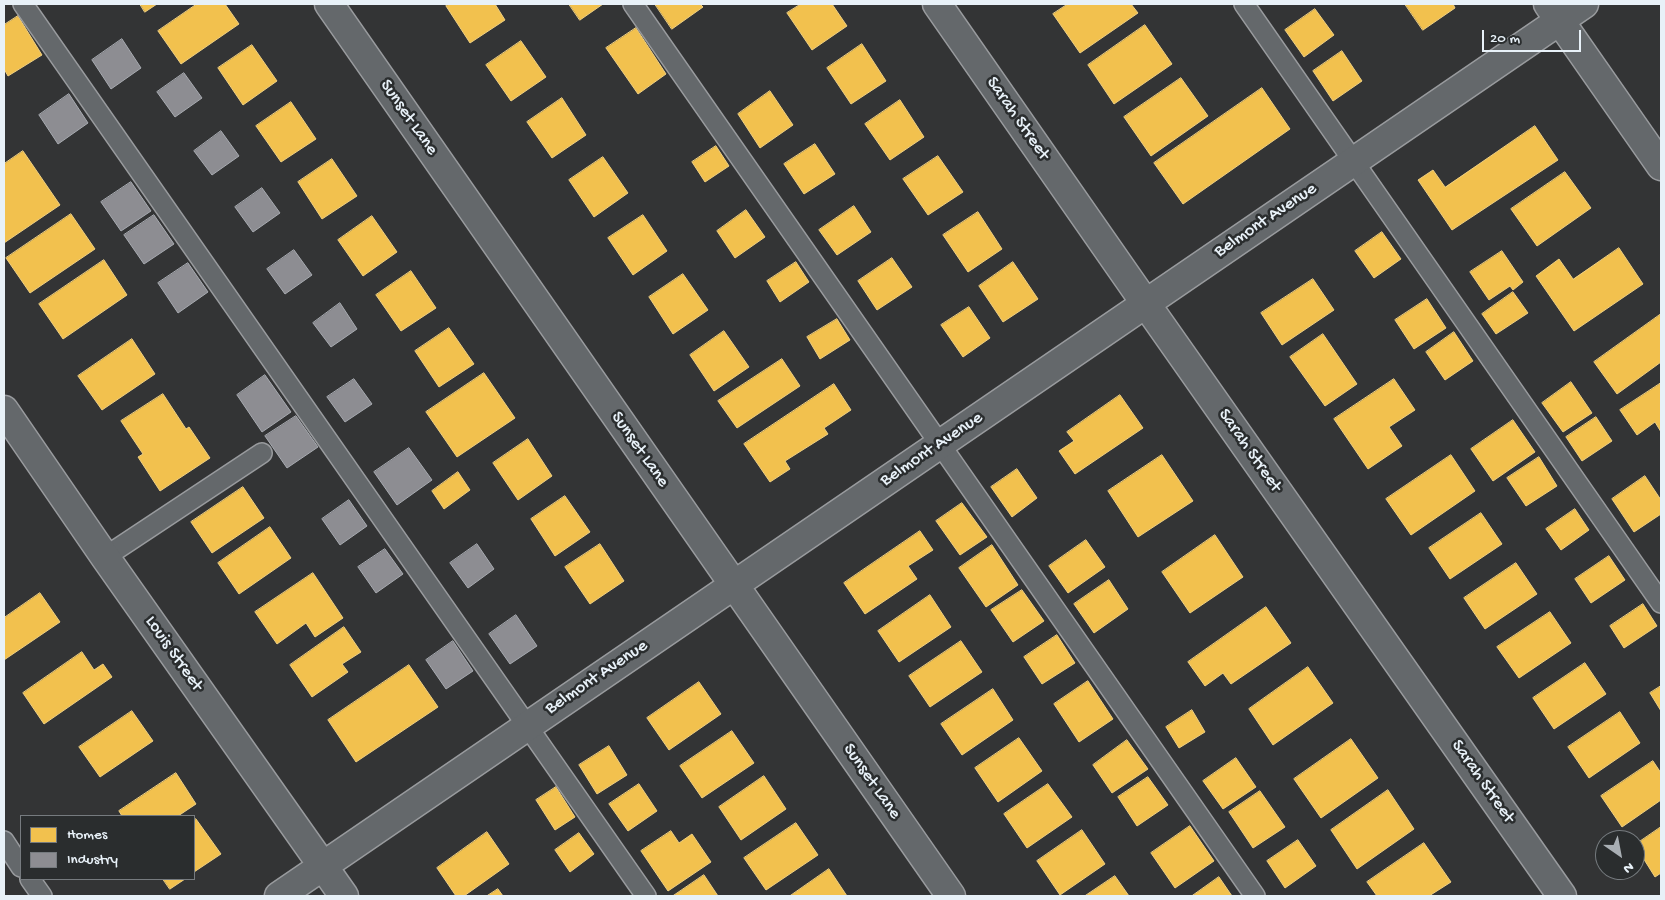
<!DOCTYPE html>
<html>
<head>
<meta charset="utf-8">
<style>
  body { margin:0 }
  #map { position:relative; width:1665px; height:900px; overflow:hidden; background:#333435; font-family:"Gochi Hand",sans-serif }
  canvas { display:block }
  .frame { position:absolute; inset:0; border:5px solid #e8f1f8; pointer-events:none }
  .legend { position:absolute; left:20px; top:815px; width:175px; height:65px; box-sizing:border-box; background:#2a2d2e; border:1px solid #767b7f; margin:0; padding:6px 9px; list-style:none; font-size:15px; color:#e8f1f8 }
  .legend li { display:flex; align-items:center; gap:10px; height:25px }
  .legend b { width:25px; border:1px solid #767b7f }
  .north { position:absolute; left:1595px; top:830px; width:50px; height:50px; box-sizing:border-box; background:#2a2d2e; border:1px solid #767b7f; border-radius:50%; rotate:147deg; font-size:14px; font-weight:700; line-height:20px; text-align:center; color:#e8f1f8 }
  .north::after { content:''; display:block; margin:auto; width:18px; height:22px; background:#a9afb4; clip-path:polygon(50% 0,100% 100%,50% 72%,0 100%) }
  .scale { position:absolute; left:1482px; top:30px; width:99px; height:22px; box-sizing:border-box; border:2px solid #e8f1f8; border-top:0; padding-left:6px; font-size:15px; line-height:18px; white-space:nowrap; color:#e8f1f8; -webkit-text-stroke:4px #2a2d2e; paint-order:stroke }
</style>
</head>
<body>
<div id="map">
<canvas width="1665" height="900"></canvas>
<div class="frame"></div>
<ul class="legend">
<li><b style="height:14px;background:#f2c14e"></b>Homes</li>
<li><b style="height:14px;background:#8d8d92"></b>Industry</li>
</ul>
<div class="north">N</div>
<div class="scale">20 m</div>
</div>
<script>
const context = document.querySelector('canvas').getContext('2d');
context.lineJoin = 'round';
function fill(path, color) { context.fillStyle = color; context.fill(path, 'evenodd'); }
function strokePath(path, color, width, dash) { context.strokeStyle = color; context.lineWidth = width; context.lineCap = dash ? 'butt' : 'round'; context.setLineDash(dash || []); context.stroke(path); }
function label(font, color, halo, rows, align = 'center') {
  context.font = font + ' "Gochi Hand",sans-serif'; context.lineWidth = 5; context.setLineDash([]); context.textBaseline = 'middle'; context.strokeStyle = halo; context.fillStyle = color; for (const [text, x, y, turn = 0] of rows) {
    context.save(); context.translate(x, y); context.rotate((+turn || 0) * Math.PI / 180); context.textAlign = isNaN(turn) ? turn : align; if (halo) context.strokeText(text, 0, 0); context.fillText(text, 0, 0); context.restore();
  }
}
const homes = new Path2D(`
  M140,4H157L145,12Z
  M197,4H225L239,24L181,64L158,31Z
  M450,4H495L505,20L470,43L446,6Z
  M569,4H603L580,20Z
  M655,4H700L703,7L672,29Z
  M801,4H832L847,26L812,50L787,13Z
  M1068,4H1131L1138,13L1080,53L1053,14Z
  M1405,4H1453L1455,8L1423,30Z
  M1315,9L1334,35L1304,57L1285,30Z
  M18,16L42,55L8,76L4,69V25Z
  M1145,25L1172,64L1114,104L1088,65Z
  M636,28L666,74L638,94L606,48Z
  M521,41L546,77L511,101L486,65Z
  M862,44L886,81L851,104L827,68Z
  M252,45L277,81L243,105L218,68Z
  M1342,51L1362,81L1333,101L1313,71Z
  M1181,78L1208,116L1151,156L1124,117Z
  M1262,88L1290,129L1183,204L1154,163Z
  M770,91L793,125L760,148L738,114Z
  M562,98L586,135L552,158L527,122Z
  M900,100L924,137L890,160L865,124Z
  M291,102L316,139L281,162L256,126Z
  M1535,126L1558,160L1452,230L1418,180L1433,170L1445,187Z
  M815,144L835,174L804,194L784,164Z
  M716,146L729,166L705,182L692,162Z
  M23,151L60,205L4,243V164Z
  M938,156L963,192L928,215L903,179Z
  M603,157L628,193L594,217L569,180Z
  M332,159L357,196L322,219L298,182Z
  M1565,172L1591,208L1537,246L1511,209Z
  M854,206L871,232L837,255L819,230Z
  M746,210L765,237L735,258L717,231Z
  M978,212L1002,249L968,272L943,235Z
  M71,214L95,249L30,293L6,258Z
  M643,215L667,251L633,275L608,238Z
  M372,216L397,252L363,276L338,240Z
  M1382,232L1401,259L1374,278L1355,251Z
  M1619,248L1643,284L1574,331L1536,276L1559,259L1573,279Z
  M1502,251L1523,282L1513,290L1510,286L1489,300L1470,272Z
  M892,258L912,287L877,310L858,281Z
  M104,260L127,295L63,339L39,304Z
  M796,262L809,282L780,302L767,281Z
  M1013,262L1038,299L1003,322L979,286Z
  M411,271L436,308L401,331L376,295Z
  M683,274L708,310L673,334L649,297Z
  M1313,279L1334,310L1282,345L1261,313Z
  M1513,292L1528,313L1496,334L1482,314Z
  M1427,299L1446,328L1414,349L1395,320Z
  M969,307L990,338L963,357L941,325Z
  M1661,314V362L1617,394L1594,362Z
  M837,319L850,340L820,359L807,337Z
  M449,328L474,364L439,387L415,351Z
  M724,331L749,367L714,391L690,355Z
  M1454,332L1473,361L1445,380L1426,352Z
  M1323,334L1357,384L1325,406L1290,357Z
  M132,339L155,374L102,410L78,376Z
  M782,359L800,386L737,428L718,401Z
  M484,373L515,418L457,457L426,412Z
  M1394,379L1415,410L1389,427L1402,446L1368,469L1334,419Z
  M1571,382L1592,413L1563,432L1542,403Z
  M1661,383V432L1655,422L1637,435L1620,410Z
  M834,384L851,410L824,428L828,434L785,461L790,469L770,482L744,444Z
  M163,394L186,429L189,427L210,458L160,491L138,457L143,454L121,421Z
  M1120,395L1143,428L1075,474L1059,451L1074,441L1067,432Z
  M1596,417L1612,441L1582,461L1566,437Z
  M1513,420L1535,452L1493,481L1471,449Z
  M528,439L552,476L518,500L493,463Z
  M1162,455L1193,501L1138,537L1108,491Z
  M1451,455L1475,491L1411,535L1386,499Z
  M1539,457L1557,486L1526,506L1507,478Z
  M1017,469L1037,498L1012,517L991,487Z
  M458,472L470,490L444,509L432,491Z
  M1645,476L1661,500V514L1634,532L1612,499Z
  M243,487L264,518L212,553L191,522Z
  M565,496L590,532L555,556L531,519Z
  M962,503L987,537L960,555L936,521Z
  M1575,509L1589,530L1561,550L1546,529Z
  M1481,513L1502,544L1450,579L1429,548Z
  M270,527L291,558L239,594L218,563Z
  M920,531L933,550L908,566L917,579L865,614L844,583Z
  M1215,535L1243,577L1190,613L1162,572Z
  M1086,540L1105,567L1068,593L1049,566Z
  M600,544L624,581L590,604L565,567Z
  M992,545L1018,585L986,607L959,568Z
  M1609,556L1625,580L1591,603L1575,579Z
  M1516,563L1537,594L1485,629L1464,598Z
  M313,573L343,618L315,637L306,623L277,644L255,612Z
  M1109,580L1128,609L1094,633L1074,604Z
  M1022,590L1044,621L1013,642L991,610Z
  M40,593L60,622L4,660V618Z
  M930,595L951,627L899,662L878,631Z
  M1643,604L1657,626L1624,648L1610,626Z
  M1266,607L1291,643L1231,684L1223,673L1205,686L1188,662Z
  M1550,612L1571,643L1519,678L1497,647Z
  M344,627L361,652L342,664L348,672L312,697L290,665Z
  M1057,635L1075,663L1042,684L1024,657Z
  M961,641L982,672L930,707L909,676Z
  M82,652L94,670L103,664L112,677L44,724L23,693Z
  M1585,663L1606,694L1554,729L1533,698Z
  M409,665L438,707L356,762L328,720Z
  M1308,667L1333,703L1273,745L1249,709Z
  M1088,681L1113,719L1079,742L1054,704Z
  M699,682L721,714L669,750L647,718Z
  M1661,686V711L1650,693Z
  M993,689L1013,720L962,755L941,724Z
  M1192,710L1205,732L1179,748L1166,727Z
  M132,711L153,741L100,777L79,747Z
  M1620,712L1640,743L1589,778L1568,747Z
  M732,731L754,763L702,798L680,766Z
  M1019,738L1042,771L998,802L975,768Z
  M1351,739L1378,778L1321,818L1294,779Z
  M1127,740L1148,769L1112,793L1093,765Z
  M609,746L627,775L597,794L579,765Z
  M1236,758L1256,787L1223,809L1203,781Z
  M1653,761L1661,773V800L1622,827L1601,796Z
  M176,773L196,804L178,816H122L119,811Z
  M764,776L786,809L741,840L719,807Z
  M1148,777L1168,805L1137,826L1118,797Z
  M639,784L657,811L628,831L609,804Z
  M1048,784L1072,817L1027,848L1004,814Z
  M556,787L575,817L555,830L536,800Z
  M1388,790L1414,829L1357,869L1331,830Z
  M1260,791L1285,827L1253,848L1229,812Z
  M196,819L221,854L194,872V820Z
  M796,823L818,855L766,890L744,858Z
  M1190,826L1214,861L1175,888L1151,853Z
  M1661,827V873L1655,877L1635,845Z
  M1082,830L1105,864L1060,895L1037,861Z
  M671,831L679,843L692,834L711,862L668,891L641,851Z
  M487,832L509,864L464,896H456L437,868Z
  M579,833L594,854L570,872L555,850Z
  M1298,840L1316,866L1285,888L1267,861Z
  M1424,843L1451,882L1429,896H1377L1367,882Z
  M829,869L847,896H790Z
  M704,875L718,896H673Z
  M1115,876L1129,896H1085Z
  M1219,877L1232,896H1192Z
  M163,879H185L170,889Z
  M498,889L503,896H487Z`);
fill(homes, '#f2c14e');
strokePath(homes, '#efcf81', 1);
const industry = new Path2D(`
  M122,39L141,68L111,89L92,60Z
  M184,73L202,98L175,117L157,92Z
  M69,94L88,123L58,144L39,115Z
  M221,131L239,156L212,175L194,151Z
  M131,182L151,211L121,231L101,202Z
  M262,188L280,213L253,232L235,207Z
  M154,215L174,244L144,264L124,235Z
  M294,250L312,275L285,294L267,269Z
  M188,263L208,292L178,313L158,283Z
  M340,303L357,329L331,347L313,323Z
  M265,375L291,412L262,432L237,395Z
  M354,379L372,404L345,422L327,397Z
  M296,416L318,447L287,468L265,436Z
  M409,448L432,480L397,505L374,472Z
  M349,500L367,526L340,545L322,519Z
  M477,544L494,569L468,588L450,563Z
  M385,549L403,574L376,593L358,567Z
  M516,615L537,646L510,664L489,634Z
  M453,641L473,671L446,689L426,660Z`);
fill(industry, '#8d8d92');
strokePath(industry, '#a8abb1', 1);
const service = new Path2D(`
  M23,4L646,896
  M633,4L1255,896
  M1244,4L1661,603
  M105,557L262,453
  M4,841L21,867
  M30,879L42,896`);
const minor = new Path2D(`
  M329,4L951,896
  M937,4L1146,304L1562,896
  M1548,4L1661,166
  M4,410L105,557L344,896
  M279,896L1584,4`);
strokePath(service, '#999b9e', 22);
strokePath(minor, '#999b9e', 31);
strokePath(service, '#64686b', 19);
strokePath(minor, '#64686b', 28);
label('18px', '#e8f1f8', '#2a2d2e', [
  ["Sunset Lane",408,118,55],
  ["Sarah Street",1017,119,55],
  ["Belmont Avenue",1266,221,-34],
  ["Sunset Lane",639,450,55],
  ["Belmont Avenue",932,450,-34],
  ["Sarah Street",1249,451,55],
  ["Louis Street",173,654,55],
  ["Belmont Avenue",597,678,-34],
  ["Sunset Lane",871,782,55],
  ["Sarah Street",1482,782,55]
]);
</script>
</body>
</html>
